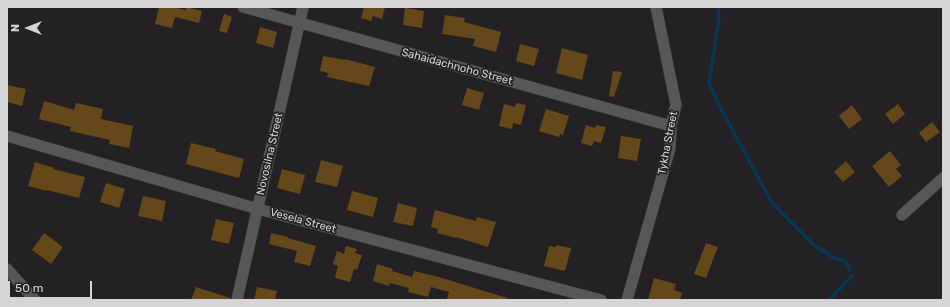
<!DOCTYPE html>
<html>
<head>
<meta charset="utf-8">
<style>
  body { margin:0 }
  #map { position:relative; width:950px; height:307px; overflow:hidden; background:#232123; font-family:Rubik,sans-serif }
  canvas { display:block }
  .frame { position:absolute; inset:0; border:8px solid #d6d4d6; pointer-events:none }
  .north { position:absolute; left:8px; top:8px; width:40px; height:40px; -webkit-text-stroke:3px #232123; paint-order:stroke; rotate:270deg; font-size:11px; font-weight:700; line-height:16px; text-align:center; color:#d6d4d6 }
  .north::after { content:''; display:block; margin:auto; width:14px; height:18px; background:#d6d4d6; clip-path:polygon(50% 0,100% 100%,50% 72%,0 100%) }
  .scale { position:absolute; left:8px; top:281px; width:84px; height:18px; box-sizing:border-box; border:2px solid #d6d4d6; border-top:0; padding-left:5px; font-size:12px; line-height:14px; white-space:nowrap; color:#d6d4d6; -webkit-text-stroke:3px #232123; paint-order:stroke }
</style>
</head>
<body>
<div id="map">
<canvas width="950" height="307"></canvas>
<div class="frame"></div>
<div class="north">N</div>
<div class="scale">50 m</div>
</div>
<script>
const context = document.querySelector('canvas').getContext('2d');
context.lineJoin = 'round';
function strokePath(path, color, width, dash) { context.strokeStyle = color; context.lineWidth = width; context.lineCap = dash ? 'butt' : 'round'; context.setLineDash(dash || []); context.stroke(path); }
function fill(path, color) { context.fillStyle = color; context.fill(path, 'evenodd'); }
function label(font, color, halo, rows, align = 'center') {
  context.font = font + ' Rubik,sans-serif'; context.lineWidth = 3.5; context.setLineDash([]); context.textBaseline = 'middle'; context.strokeStyle = halo; context.fillStyle = color; for (const [text, x, y, turn = 0] of rows) {
    context.save(); context.translate(x, y); context.rotate((+turn || 0) * Math.PI / 180); context.textAlign = isNaN(turn) ? turn : align; if (halo) context.strokeText(text, 0, 0); context.fillText(text, 0, 0); context.restore();
  }
}
strokePath(new Path2D(`
  M718,7L719,19L709,83L720,107L772,203L813,244L836,259L845,260L850,270
  M829,300L852,276`), '#073755', 3.5);
fill(new Path2D(`
  M159,7H172L186,10V7L202,11L199,23L175,17L172,28L155,24Z
  M364,7H385L382,19L373,16L371,21L361,18Z
  M405,8L424,11L422,28L403,25Z
  M224,14L232,17L227,33L219,31Z
  M445,15L465,18L464,22L501,32L496,52L473,46L475,39L442,34Z
  M260,27L277,32L273,48L256,43Z
  M520,44L539,49L534,66L516,61Z
  M562,48L588,55L582,80L556,73Z
  M323,56L345,60V59L375,67L369,86L327,77L328,73L320,71Z
  M613,71L622,72L614,97L609,96Z
  M7,85L26,89L22,106L7,102Z
  M467,88L484,93L479,110L462,105Z
  M44,101L74,110L76,103L103,109L101,119L133,126L129,148L109,144L110,140L70,131L71,127L39,119Z
  M516,103L526,105L521,125L513,123L512,129L499,126L504,104L515,107Z
  M898,104L905,114L893,124L885,114Z
  M852,105L862,119L849,129L839,116Z
  M546,109L569,116L563,135L560,134L559,137L539,131Z
  M932,122L940,132L926,142L919,133Z
  M586,125L595,128L596,125L606,127L601,143L594,141L592,146L581,143Z
  M621,136L641,139L637,161L618,158Z
  M191,143L216,149L215,151L244,159L239,178L186,164Z
  M890,151L901,165L896,169L902,176L889,187L872,166Z
  M321,160L343,166L337,187L315,182Z
  M846,161L855,172L843,182L834,172Z
  M35,162L54,168L53,169L85,177L79,198L47,190V191L28,186Z
  M282,169L305,175L300,194L277,188Z
  M106,183L125,189L119,208L100,202Z
  M352,191L378,198L373,217L347,210Z
  M143,196L166,201L162,221L138,216Z
  M398,203L417,208L413,226L393,222Z
  M435,210L476,221L477,217L496,222L488,247L456,237V238L437,233L438,229L431,227Z
  M216,219L234,223L229,244L211,240Z
  M44,233L63,247L51,264L32,250Z
  M271,233L288,237V238L316,246L310,266L294,262L297,251L269,244Z
  M706,243L718,247L706,278L694,274Z
  M556,245L571,248L565,271L544,266L549,246L556,247Z
  M346,246L357,249L355,253L362,255L357,270L354,269L350,282L335,278L338,266L333,264L337,251L344,254Z
  M377,264L393,269L392,271L412,277L414,271L439,277L507,298V300H452L447,299L449,292L431,287L428,297L408,292L409,288L390,283L389,286L373,281Z
  M654,278L676,284L674,290L682,293L680,300H648Z
  M196,287L230,298V300H191Z
  M257,287L277,291L275,300H254Z`), '#644819');
const minor = new Path2D(`
  M243,7L671,126
  M7,136L258,209L601,300
  M902,215L943,178
  M237,300L303,7
  M627,300L670,148L671,126L676,105L656,7`);
const tertiary = new Path2D(`
  M7,269L35,300`);
strokePath(minor, '#3d3b3d', 12);
strokePath(tertiary, '#3d3b3d', 12);
strokePath(minor, '#585658', 11);
strokePath(tertiary, '#585658', 11);
label('11px', '#d6d4d6', '#232123', [
  ["Sahaidachnoho Street",457,67,15],
  ["Tykha Street",668,143,-79],
  ["Novosilna Street",270,154,-77],
  ["Vesela Street",303,221,15]
]);
</script>
</body>
</html>
